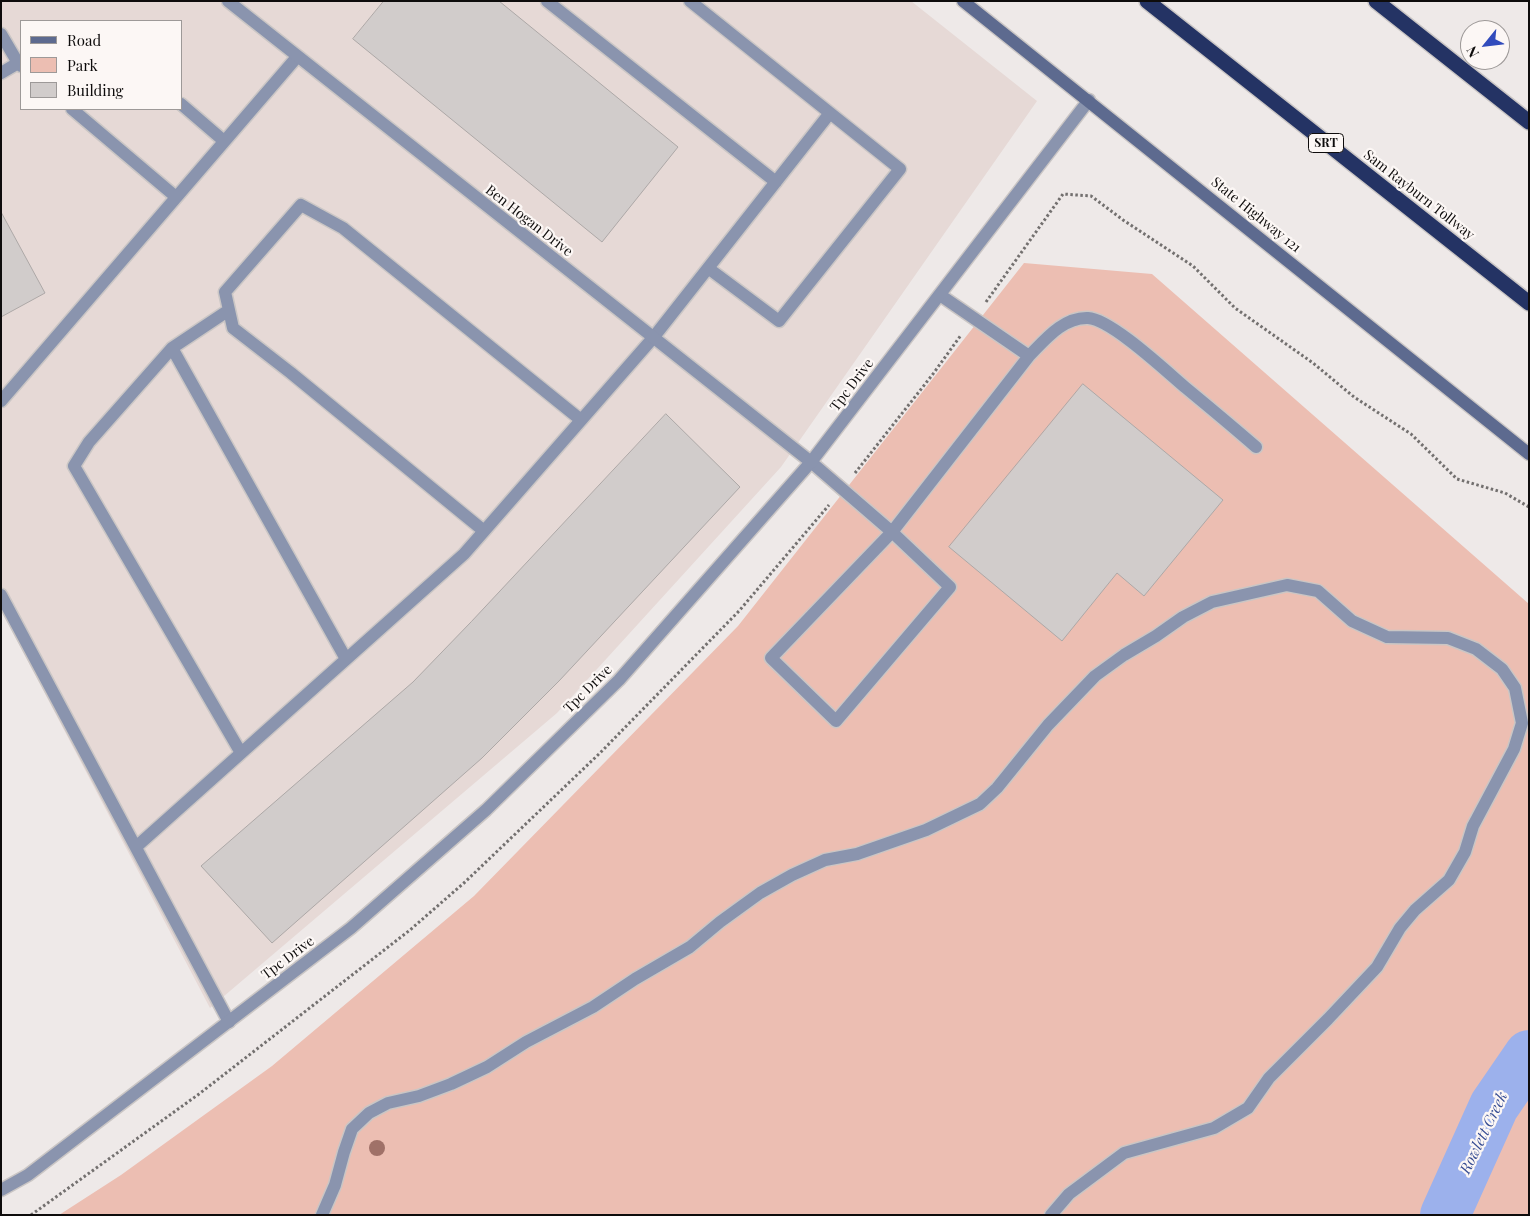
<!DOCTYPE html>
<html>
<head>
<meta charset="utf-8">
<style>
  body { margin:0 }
  #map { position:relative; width:1530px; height:1216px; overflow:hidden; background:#eee9e8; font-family:"Playfair Display",serif }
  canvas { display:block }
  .frame { position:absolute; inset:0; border:2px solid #0e0c0c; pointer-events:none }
  .legend { position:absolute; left:20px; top:20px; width:162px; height:90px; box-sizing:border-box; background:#fcf7f5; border:1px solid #9d9998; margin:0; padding:6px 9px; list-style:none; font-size:15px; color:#0e0c0c }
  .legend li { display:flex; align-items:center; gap:10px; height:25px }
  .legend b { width:25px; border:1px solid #9d9998 }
  .north { position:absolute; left:1460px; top:20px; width:50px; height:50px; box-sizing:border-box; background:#fcf7f5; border:1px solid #9d9998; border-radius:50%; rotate:241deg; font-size:14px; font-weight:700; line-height:20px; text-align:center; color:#0e0c0c }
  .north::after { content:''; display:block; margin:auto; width:18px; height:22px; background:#314bbc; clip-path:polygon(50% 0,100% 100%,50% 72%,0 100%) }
</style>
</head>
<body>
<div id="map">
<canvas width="1530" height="1216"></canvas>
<div class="frame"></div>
<ul class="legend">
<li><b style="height:6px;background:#5d6a8f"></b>Road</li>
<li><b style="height:14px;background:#ecbeb2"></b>Park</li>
<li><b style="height:14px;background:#d1cccb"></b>Building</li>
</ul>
<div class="north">N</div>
</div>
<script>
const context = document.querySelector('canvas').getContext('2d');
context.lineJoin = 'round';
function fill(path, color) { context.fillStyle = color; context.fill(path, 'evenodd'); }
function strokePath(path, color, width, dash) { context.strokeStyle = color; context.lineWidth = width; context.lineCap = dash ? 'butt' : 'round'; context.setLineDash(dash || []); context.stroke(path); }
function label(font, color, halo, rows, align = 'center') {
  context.font = font + ' "Playfair Display",serif'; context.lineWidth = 4.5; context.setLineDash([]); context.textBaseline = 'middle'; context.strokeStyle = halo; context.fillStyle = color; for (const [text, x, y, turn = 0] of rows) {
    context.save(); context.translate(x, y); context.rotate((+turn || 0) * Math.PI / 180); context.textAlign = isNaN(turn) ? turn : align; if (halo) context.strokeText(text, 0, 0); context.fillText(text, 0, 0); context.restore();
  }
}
fill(new Path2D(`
  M1,1H911L1037,101L781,467L557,713L210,1008L1,610ZM21,21H181V109H21Z`), '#e6d9d6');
fill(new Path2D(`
  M1024,263L1152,274L1529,604V1215H59L121,1175L272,1066L474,896L738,626Z`), '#ecbeb2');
strokePath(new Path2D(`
  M1445,1215L1494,1106L1529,1055`), '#9cb1ec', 50);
const building = new Path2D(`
  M384,1H499L678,147L602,242L353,39Z
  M1,212L45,293L1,317Z
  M1083,384L1223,500L1144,596L1117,573L1062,641L949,547Z
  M666,414L740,487L559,681L482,758L272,943L201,866L413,682L471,622Z`);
fill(building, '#d1cccb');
strokePath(building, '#ada8a7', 1);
const lane = new Path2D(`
  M547,1L776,182
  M690,1L900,169L779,321L708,268
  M1,34L18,63
  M1,73L18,63L21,66
  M181,104L224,141
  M72,109L176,197
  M940,295L1029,356C1045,340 1063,317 1088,318C1111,319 1167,372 1186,388C1209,407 1233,427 1256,447
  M229,310L172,348L89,442L74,466L241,753
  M172,348L346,659
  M1,401L297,57
  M811,462L892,532L1029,356
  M484,531L291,373L233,328L225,292L301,205L343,228L581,420
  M892,532L950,587L836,721L771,658Z
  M1,595L229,1022
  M136,847L464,554L653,338L830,113
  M322,1215L335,1185L344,1152L352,1129L369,1113L388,1103L419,1096L451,1084L487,1067L526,1042L593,1007L635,979L690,947L720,922L760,893L792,875L825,860L857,854L926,830L980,804L997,788L1048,725L1095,676L1124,655L1156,636L1183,617L1212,602L1287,585L1318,591L1352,621L1387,637L1448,638L1476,649L1502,669L1515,688L1522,723L1514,749L1473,826L1465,852L1449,880L1415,910L1400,928L1377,967L1328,1019L1269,1078L1248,1108L1214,1128L1124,1153L1069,1194L1051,1215`);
const street = new Path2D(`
  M228,1L811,462
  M1,1190L28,1175L351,928L486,810L619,680L811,462L1089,100`);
const secondary = new Path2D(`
  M963,1L1529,454`);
const highway = new Path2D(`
  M1147,1L1529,303
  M1376,1L1529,122`);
strokePath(lane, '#cac6c5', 15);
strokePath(street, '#cac6c5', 15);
strokePath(secondary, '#cac6c5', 15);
strokePath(highway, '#cac6c5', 18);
strokePath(new Path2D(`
  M986,302L1063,194L1091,196L1123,220L1193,266L1235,308L1313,363L1354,397L1411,434L1457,479L1505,493L1529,507
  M855,473L933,374L961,335
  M31,1215L199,1094L410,930L465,882L600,753L739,611L829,505`), '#73706f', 3, [2.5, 2.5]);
strokePath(lane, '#8a94ae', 12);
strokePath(street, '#8a94ae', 12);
strokePath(secondary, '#5d6a8f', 12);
strokePath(highway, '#243364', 15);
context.fillStyle = '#a07168';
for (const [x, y] of [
  [377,1148]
]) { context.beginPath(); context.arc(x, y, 8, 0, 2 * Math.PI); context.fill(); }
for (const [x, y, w] of [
  [1326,143,35]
]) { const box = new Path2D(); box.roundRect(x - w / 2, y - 9.5, w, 19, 4); context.fillStyle = '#fcf7f5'; context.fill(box); strokePath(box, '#0e0c0c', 1); }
label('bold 12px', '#0e0c0c', null, [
  ["SRT",1326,143]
]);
label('14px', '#0e0c0c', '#fcf7f5', [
  ["Sam Rayburn Tollway",1419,195,38],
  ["State Highway 121",1256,215,39],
  ["Ben Hogan Drive",529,221,38],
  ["Tpc Drive",852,385,-53],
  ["Tpc Drive",588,689,-45],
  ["Tpc Drive",288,958,-37]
]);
label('italic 15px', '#384e94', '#fcf7f5', [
  ["Rowlett Creek",1484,1133,-64]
]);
</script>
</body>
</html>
